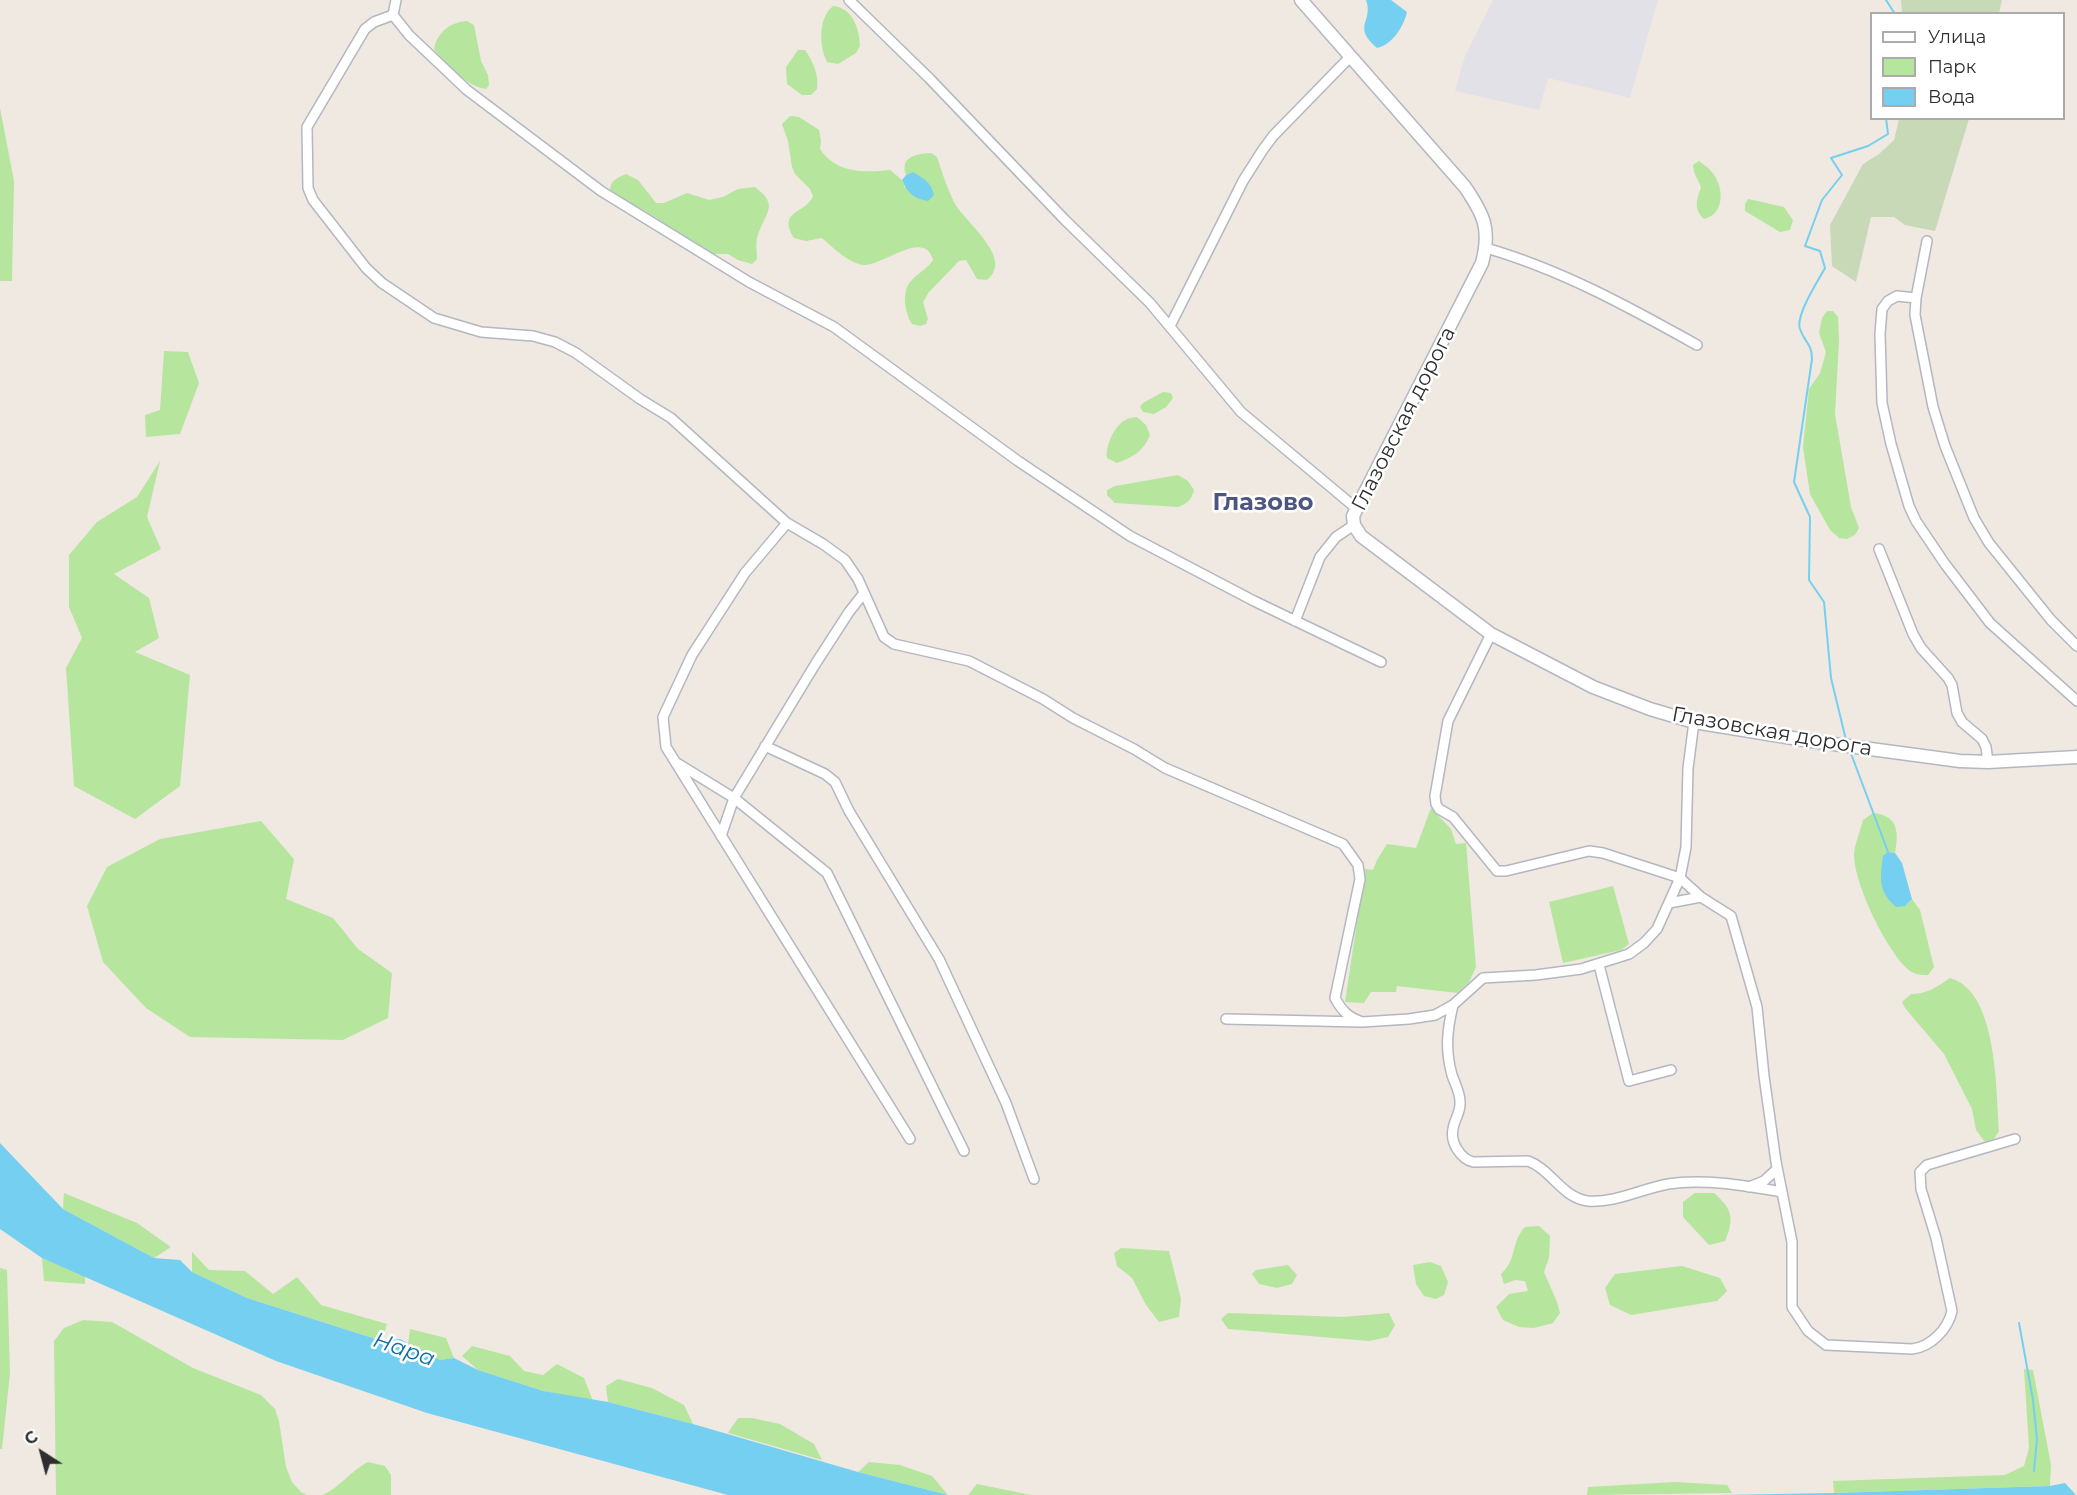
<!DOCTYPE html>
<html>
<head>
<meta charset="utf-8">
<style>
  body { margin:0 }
  #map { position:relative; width:2077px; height:1495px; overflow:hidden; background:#efe9e1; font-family:Montserrat,sans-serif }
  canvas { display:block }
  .legend { position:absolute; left:1870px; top:12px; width:195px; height:108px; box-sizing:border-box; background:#fff; border:2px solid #ababab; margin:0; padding:8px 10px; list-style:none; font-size:18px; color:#2e2e2e }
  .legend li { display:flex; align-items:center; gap:12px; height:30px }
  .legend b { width:30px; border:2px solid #ababab }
  .north { position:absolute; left:12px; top:1423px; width:60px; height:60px; -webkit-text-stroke:4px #fff; paint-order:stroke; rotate:324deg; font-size:16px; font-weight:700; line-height:24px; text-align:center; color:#2e2e2e }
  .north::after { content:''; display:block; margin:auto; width:21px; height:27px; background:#2e2e2e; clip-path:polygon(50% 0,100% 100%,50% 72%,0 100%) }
</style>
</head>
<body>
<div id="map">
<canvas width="2077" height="1495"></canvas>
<ul class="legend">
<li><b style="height:8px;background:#fff"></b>Улица</li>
<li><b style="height:16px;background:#b6e59e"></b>Парк</li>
<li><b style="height:16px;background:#75cff0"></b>Вода</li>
</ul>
<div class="north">С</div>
</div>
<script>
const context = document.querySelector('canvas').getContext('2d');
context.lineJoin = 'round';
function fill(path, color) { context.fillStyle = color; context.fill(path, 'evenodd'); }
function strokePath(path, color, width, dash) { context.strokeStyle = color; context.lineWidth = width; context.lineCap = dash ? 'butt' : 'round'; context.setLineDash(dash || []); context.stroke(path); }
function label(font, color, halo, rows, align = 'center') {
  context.font = font + ' Montserrat,sans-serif'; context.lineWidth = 5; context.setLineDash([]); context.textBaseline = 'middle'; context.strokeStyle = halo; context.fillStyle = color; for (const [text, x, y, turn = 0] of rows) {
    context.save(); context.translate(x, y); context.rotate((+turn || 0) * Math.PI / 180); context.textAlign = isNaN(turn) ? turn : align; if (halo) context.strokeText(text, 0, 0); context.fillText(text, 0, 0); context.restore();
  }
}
fill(new Path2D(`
  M1493,0H1658L1630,98L1548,78L1539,110L1455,91L1465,56Z`), '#e3e1e8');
fill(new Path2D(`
  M833,6C853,8 859,28 860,46L856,53L838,64L827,62C819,46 818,18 833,6Z
  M467,21L474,25L481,61L488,75L489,85L486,89C468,87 444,63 434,49C437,32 451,22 467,21Z
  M798,50H805C813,62 819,74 817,89L811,95H802L787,84L786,67Z
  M0,108L14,181L12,281H0Z
  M790,116L799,117L819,130L821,141L820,149C836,173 863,173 890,170L902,180L905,188L913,172L906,175C900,157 915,154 931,153L937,157C942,172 947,188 954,202C965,223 1015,258 987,280L977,279L966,260L959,261L929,292L923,302L928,319L926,324L920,326L912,324C905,313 901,292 911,281C918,273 927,269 933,260C925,229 885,264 865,265C851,265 832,247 822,238L806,241L794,238C777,210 806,214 813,196L810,189L795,174L792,167L788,141L782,124Z
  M1699,161C1703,164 1708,167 1711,171C1724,185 1726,214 1704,219C1693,209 1697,199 1701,187L1694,172L1693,165Z
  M626,174L638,180L656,203H664L687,193L709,200L723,197L738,189L755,187C780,206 765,212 758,235C755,243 757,251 757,259L752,264L738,260L728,254H713L650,214L614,194L610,190C611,180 617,178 626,174Z
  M1748,199L1784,207L1793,220L1790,230L1780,232L1745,211V204Z
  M1827,311H1833L1838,317L1839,341L1835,414L1851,507L1859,528L1855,535L1847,539L1839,538L1830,530L1810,494L1803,447L1809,389L1820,373L1826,352L1819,333L1822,318Z
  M164,351L188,352L199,383L180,434L146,437L145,415L160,410Z
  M1163,392L1171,393L1173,398L1166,407L1154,414L1143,412L1140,407L1143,403Z
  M1137,417L1146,425L1150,435C1144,451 1133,457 1117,463L1107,458C1105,446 1115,424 1127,419C1130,417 1134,418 1137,417Z
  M160,461L147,517L161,549L114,574L149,598L159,638L135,652L190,675L180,786L135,819L74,786L66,668L82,638L69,607V555L97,522L137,497Z
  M1178,475L1188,481L1194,490C1192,499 1187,504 1178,507L1115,503L1107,495V490L1115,486Z
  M1431,808L1451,829L1456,844L1466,843L1476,967L1469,982L1457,993L1397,986L1396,992H1371L1364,1003L1345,1002L1365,869L1373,870L1377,860L1387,844L1416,848Z
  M1873,813C1898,815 1899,832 1895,853L1888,852L1905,906L1912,899L1920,910L1934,967L1928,975C1922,975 1916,975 1910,971C1888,954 1854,884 1854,855C1854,846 1861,829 1863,820Z
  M261,821L294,859L286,899L333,918L358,949L392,973L388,1018L343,1040L190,1037L146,1008L103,962L87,906L107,867L160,839Z
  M1613,886L1629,944L1621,950L1563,963L1549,902Z
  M1950,978C1998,991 1996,1091 1999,1131L1994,1139L1985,1142L1976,1130L1972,1109L1944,1054L1905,1008L1902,1002L1911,994C1927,994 1937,987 1950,978Z
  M64,1193L137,1223L171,1247L154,1258L63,1209Z
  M1695,1193H1714C1732,1209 1735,1218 1725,1241L1709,1245L1683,1217V1202Z
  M1539,1226L1550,1236L1549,1258L1544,1272L1557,1302L1560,1313L1553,1323L1534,1328L1519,1327L1503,1320L1496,1307L1509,1294L1528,1291L1525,1281L1515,1280L1504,1284L1501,1274C1518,1258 1510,1243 1525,1227Z
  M1121,1248L1169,1251L1181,1299L1179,1317L1159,1322L1146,1305L1132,1278L1117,1266L1114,1253Z
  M192,1252L209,1270L245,1271L273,1294L297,1277L321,1305L387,1324L382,1341L247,1298L192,1272Z
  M42,1258L85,1276V1284L44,1281Z
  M1430,1262L1441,1266L1448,1282L1444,1295L1436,1299L1424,1296L1416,1284L1413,1265Z
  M1288,1265L1297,1275L1292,1284L1277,1288L1259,1284L1252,1274L1256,1270Z
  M1682,1266L1720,1278L1727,1291L1717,1301L1631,1315L1610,1305L1605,1288L1615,1274Z
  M0,1268L7,1270L10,1373L2,1449H0Z
  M1228,1313L1343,1317L1389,1313L1395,1325L1388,1337L1369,1341L1228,1329L1221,1319Z
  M83,1320L112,1322L193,1368L261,1395L275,1409L279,1421L286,1467L292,1482L301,1492L307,1495H56L54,1341L64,1328Z
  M410,1329L446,1338L454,1358L440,1360L408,1345Z
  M472,1346L510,1356L524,1371L543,1375L557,1364L584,1378L593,1401L543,1391L478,1370L462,1356Z
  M2024,1369L2033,1370L2051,1465L2050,1486L1834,1493L1833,1481L2005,1475L2024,1466L2029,1448Z
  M618,1379L652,1388L684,1405L693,1424L608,1402L606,1386Z
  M738,1418H752L780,1424L814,1444L822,1460L728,1433Z
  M368,1462L385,1466L391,1475V1495H322C340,1488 350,1471 368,1462Z
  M869,1462L900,1465L932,1476L948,1495L858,1472Z
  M1675,1482L1727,1485L1732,1493L1587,1495L1588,1487Z
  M977,1484L1031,1495H968Z`), '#b6e59e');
fill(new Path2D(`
  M1901,0H2002L1999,13L1902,14Z
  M1899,119H1969L1935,231L1905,225L1894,217H1871L1856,282L1832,266L1830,225L1863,164L1879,154L1894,140Z`), '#c8d9b8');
fill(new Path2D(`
  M1366,0H1391L1407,12C1404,26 1392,45 1377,48C1351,26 1374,22 1366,0Z
  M913,172C923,178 932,183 934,195L928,201C915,199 907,193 902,180L906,175Z
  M1888,852L1895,853L1902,863L1912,899L1905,906L1896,907C1878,891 1880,879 1883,856Z
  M0,1143L63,1209L154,1258L180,1260L192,1272L247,1298L382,1341L400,1339L440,1360L454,1358L478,1370L543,1391L608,1402L693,1424L858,1472L948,1495H728L427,1413L276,1361L42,1258L0,1229Z
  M2065,1483L2076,1495H1719L1834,1493L2050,1486Z`), '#75cff0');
strokePath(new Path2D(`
  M1886,0L1895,14
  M1846,740L1831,678L1824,602L1809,580L1810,517L1794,482L1812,359C1812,343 1804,342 1800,329C1795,316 1818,281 1825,268L1820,251L1805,246L1822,200L1842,175L1831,158L1868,146L1888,134L1886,118
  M1850,751L1888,852
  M2019,1323L2033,1400L2037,1439L2034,1471`), '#75cff0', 2);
const minor = new Path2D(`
  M396,0L393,15L409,35L467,90L601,191L749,282L834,327L1018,461L1130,536L1254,601L1381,662
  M849,0L930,79L1065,220L1150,303L1241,412L1357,509
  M393,15L374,22L365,29L307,127L308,188L313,200L366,268L382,283L434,318L481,332L533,336L555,342L576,353L640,399L671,418L787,523L823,544L845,560L858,579L884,637L894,644L969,661L1043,699L1073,718L1134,749L1165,768L1343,844L1358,865L1360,879L1335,998C1342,1011 1348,1017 1362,1022
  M1927,241L1916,298L1915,315L1933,407L1945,446L1974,518L1989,543L2051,620L2077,646
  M1486,248C1562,270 1629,307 1697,345
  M1916,298L1897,296L1888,301L1882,309L1880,334L1882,403L1891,444L1909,506L1916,521L1945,564L1990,623L2077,701
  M1170,326L1243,181L1262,151L1273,136L1350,57
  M787,523L745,573L692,655L663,717L666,747L910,1139
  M1879,549L1913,634L1921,648L1948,678L1952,685L1957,713L1962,722L1982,739L1986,747L1988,762
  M1295,621L1320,557L1336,537L1354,525
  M1491,634L1448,721L1435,796L1436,804L1439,809L1453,817L1497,871H1506L1589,851L1603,853L1680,878L1701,897L1731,916L1757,1007L1764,1076L1776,1162L1792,1242V1307L1808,1331L1826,1345L1912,1349C1931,1347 1948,1329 1952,1311L1936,1238L1921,1189L1920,1172L1927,1165L2015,1139
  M765,746L825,774L835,782L849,811L939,959L1006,1103L1034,1179
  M677,763L734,798L827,873L964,1151
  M721,836L734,798L816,663L849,612L864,593
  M1669,903L1701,897
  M1599,965L1629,1081L1671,1070
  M1453,1005C1447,1031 1445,1049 1452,1075C1455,1084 1460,1092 1460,1102C1461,1112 1454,1120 1453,1129C1450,1143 1461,1159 1473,1162L1528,1161C1551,1169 1562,1198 1588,1201C1616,1203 1641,1189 1668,1184C1703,1178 1747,1186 1782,1192
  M1226,1019L1362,1022L1409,1019L1435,1015L1453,1005L1483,978L1536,975L1581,969L1629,954L1644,943L1657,929L1680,878L1686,847L1688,768L1694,722
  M1749,1187L1764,1181L1777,1169`);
const tertiary = new Path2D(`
  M1301,0L1465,187C1484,215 1491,229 1482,263L1353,516L1354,525L1361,536L1491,634L1593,687L1650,709L1694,722L1811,741L1960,761L1988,762L2077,757`);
strokePath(minor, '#b4b7c1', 12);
strokePath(tertiary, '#b4b7c1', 15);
strokePath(minor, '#fff', 9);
strokePath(tertiary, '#fff', 12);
label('21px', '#2e2e2e', '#fff', [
  ["Глазовская дорога",1404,419,-63],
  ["Глазовская дорога",1772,732,10]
]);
label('italic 22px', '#0d6fa3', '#fff', [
  ["Нара",404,1350,19]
]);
label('bold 24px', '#4d5680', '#fff', [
  ["Глазово",1263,503]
]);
</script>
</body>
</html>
